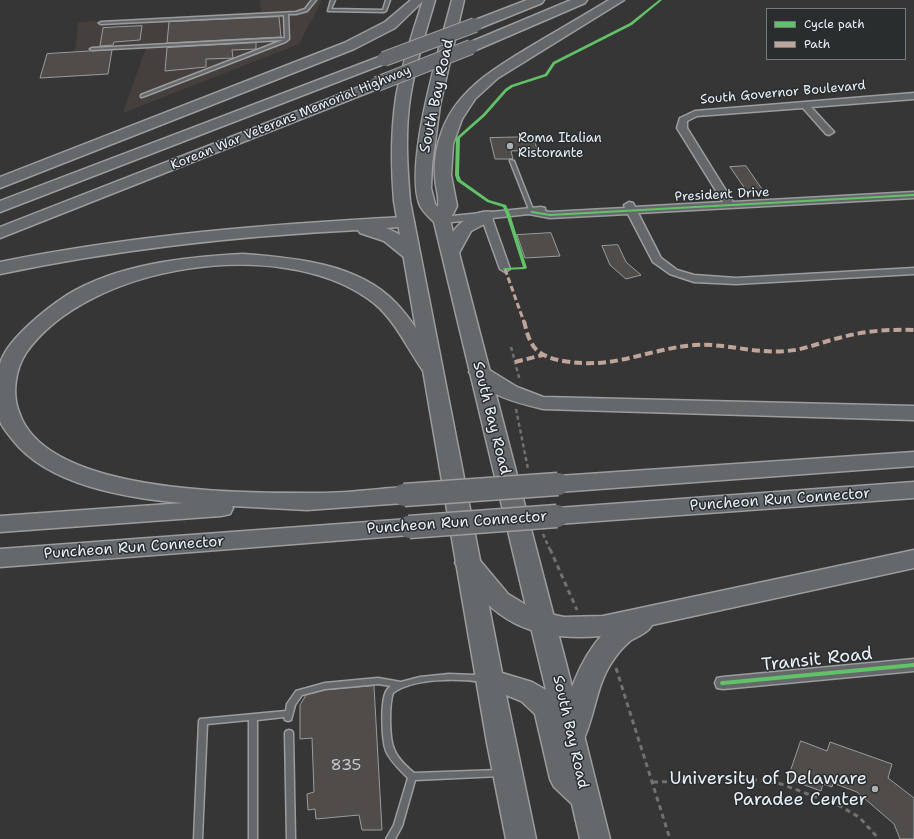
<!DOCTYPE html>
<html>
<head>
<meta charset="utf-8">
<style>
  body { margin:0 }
  #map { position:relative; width:914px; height:839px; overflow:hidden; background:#373636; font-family:"Shantell Sans",sans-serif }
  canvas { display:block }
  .legend { position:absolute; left:766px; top:8px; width:140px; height:52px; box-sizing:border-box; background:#2a2d2e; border:1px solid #767b7f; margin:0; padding:5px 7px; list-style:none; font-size:12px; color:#e8f1f8 }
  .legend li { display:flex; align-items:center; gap:8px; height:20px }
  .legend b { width:20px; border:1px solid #767b7f }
</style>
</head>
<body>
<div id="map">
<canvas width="914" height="839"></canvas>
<ul class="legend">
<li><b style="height:5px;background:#61c268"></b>Cycle path</li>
<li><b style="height:5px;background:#c0a59a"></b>Path</li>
</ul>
</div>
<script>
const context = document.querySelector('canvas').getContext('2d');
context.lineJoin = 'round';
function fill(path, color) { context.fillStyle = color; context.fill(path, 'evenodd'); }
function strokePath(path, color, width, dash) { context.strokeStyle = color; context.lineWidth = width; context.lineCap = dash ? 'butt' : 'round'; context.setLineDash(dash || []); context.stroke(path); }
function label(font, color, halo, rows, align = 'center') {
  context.font = font + ' "Shantell Sans",sans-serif'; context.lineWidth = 3; context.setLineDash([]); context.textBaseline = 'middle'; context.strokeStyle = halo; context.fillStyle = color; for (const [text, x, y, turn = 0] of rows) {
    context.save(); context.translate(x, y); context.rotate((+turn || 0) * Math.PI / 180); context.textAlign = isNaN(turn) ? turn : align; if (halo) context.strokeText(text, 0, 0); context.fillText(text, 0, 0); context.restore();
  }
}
fill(new Path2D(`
  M260,0H322L299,44L123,113L146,48L75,52L78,22L261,12Z`), '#45403e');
const building = new Path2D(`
  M279,17L281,37L167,43L169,22Z
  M142,26L140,40L114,42L113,45L100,46L103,28Z
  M256,43V49L232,50L233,58L206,59V67L165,71L167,48Z
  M112,50L108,74L40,78L47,54Z
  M534,137L537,150L511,151L513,159H495L490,138Z
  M746,166L764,192L748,193L730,167Z
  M551,233L560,256L525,258L517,235Z
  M618,245L626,262L641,275L626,279L610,265L602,246Z
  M374,686L382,830H362L359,815L316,819L315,809L308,810L307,794L314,792L312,738L300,739V705L306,695L325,690Z
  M801,741L827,751L830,742L892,764L888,778L914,798V839H900L894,824L857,792L833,783L832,787L823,784L821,791L788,779Z`);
fill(building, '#504c4a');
strokePath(building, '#9b9c9e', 1);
const service = new Path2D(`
  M312,0H316L307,11L296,14H288L289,39L285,42L142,97H141V95L283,40L92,50L90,49L92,48L285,38L284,15L101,24L99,23L101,22L296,12L305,9Z
  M331,0H335L331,9L383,10L386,0H390L386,11L384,12L328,11Z
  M510,160L514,161L534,212V213H530V212L510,161Z
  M449,674L474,675L485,677L486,679L485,681L482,682C458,678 413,678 393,693C389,704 389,739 394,749C397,758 407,767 414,773L500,770L503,771L504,773L503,775L500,776L415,780L402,826L395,839H386L394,825L408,778C400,770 390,761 386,751C382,741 380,699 387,690C388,688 390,687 391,686L378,684L325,689L302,695L295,705L291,720L288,721L285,720L284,717L257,720V839H249V720L207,724L202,839H194L199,721L200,719L286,711L287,704L296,691L325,683L378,678L401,682L420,677Z
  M289,730L292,731L293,733L295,839H287L285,733L286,731Z`);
const minor = new Path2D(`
  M914,93V99L811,107L834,132L829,135L826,134L803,108L697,116L687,121V128L733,202L914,192V198L638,213L661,258L677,270L694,275L736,278L914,268V274L736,284L694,282L670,274L653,262L628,214L550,218L529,214L492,218L510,269L505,272L500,269L482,219L442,223L437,220L442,217L541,207L545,208V211L550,212L625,208L624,205L629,202L633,203L635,207L723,202L677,128L680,118L695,111Z
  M914,659V671L723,689L717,688L715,683L717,678L723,677Z`);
const trunk = new Path2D(`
  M423,0H435C426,32 415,64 410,98C405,132 407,166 410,201L502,673L532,682L546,690L434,222C428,216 421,210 419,203C405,160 440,46 452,0H464L440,105L432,165L431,188L435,204L450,220L453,232C460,221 479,209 492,212L494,216L492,220L471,231L459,253L568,671L610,839H580L572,804L554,787L550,779L535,714L521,701L506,695L536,839H506L487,743L394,201C391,166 391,132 396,97C402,64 413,32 423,0Z`);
const motorway = new Path2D(`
  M411,0H424L395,28L354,49L0,188V177L344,43L385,22Z
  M527,0H544L542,3L480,28H470L469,25L470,22Z
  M571,0H587L585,3L476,50H466L464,47L466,44Z
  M609,0H624L498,78L475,99L462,119L453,144L451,175L457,206L448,224L442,225L436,224L433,220C443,200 436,196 435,176C434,163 436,149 440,137C454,89 499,66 538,42C562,28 586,14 609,0Z
  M384,55L389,56L391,59L389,62L0,212V201Z
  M377,80L382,81L384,84L382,87L0,238V227Z
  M405,217L411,218L414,222L411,226L386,228C399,233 412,242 420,254L417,258L411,259L405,258L384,241L360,233L358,230C237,236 118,249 0,274V262C134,235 269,224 405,217Z
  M243,254C294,258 358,263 396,303C414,322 427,346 441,368L438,372L431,374L424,372C406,347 394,316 367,298C279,236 88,264 26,353C15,370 12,394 19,412C46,496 248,493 319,493C347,493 376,489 404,487L412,490L416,495L412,500L404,503L307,510L232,506L233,508L230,514L221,516L0,532V516L183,503C128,498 48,486 12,439C8,434 2,427 0,421C0,412 0,397 0,388C0,380 0,371 0,364C6,340 47,308 67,295C118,264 185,257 243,254Z
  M479,366L486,368L517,387L543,397L914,406V420L543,409C518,403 484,395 469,372L472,368Z
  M914,452V466L558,492L550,489L546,484L550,479L558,476Z
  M914,482V498L557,524L548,522L545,516L548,510L557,508Z
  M409,519L418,521L421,527L418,533L409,535L0,567V549Z
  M914,550V568L652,625C648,633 638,636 630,641C623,647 617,654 612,662C595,687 595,719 581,745L571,749L561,745L556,737C567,701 576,665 601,636C533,642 491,622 455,563L459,557L468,554L477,557L508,594L536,611L564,617L603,616Z`);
strokePath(service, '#9b9c9e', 3);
strokePath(minor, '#9b9c9e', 3);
strokePath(trunk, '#9b9c9e', 3);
strokePath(motorway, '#9b9c9e', 3);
strokePath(new Path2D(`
  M511,347L520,381
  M516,409L528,469
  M543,534L550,550`), '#6f7172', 2.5, [4, 3]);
strokePath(new Path2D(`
  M550,549L577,610
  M616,668L670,839
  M653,782L759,780L781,784L840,806L859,817L879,839`), '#6f7172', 3, [5, 4]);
fill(service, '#65686b');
fill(minor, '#65686b');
fill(trunk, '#65686b');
fill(motorway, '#65686b');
const motorwayBridgeFar1 = new Path2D(`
  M384,59L475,25
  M377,84L471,47`);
const motorwayBridge = new Path2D(`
  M404,495L558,484
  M409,527L557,516`);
strokePath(motorwayBridgeFar1, '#9b9c9e', 16, []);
strokePath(motorwayBridge, '#9b9c9e', 25, []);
strokePath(motorwayBridgeFar1, '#65686b', 14);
strokePath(motorwayBridge, '#65686b', 22);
strokePath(new Path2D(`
  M505,269L524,322`), '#c0a59a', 3, [6, 3]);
strokePath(new Path2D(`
  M524,321C526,329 528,338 532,344C538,355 552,359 563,361C615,370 646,349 695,345C725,343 755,354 786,351C805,350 821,342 839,338C863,331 889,329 914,330
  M515,362L543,355`), '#c0a59a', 4, [8, 4]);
fill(new Path2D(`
  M659,0H662L632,25L555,64L547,76L513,87L507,91L485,116L460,138L459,175L461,180L489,200L506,205L510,214L527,268L525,269L504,270L503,269L505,268L523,267L506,214L503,207L487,202L457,181L455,175L456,138L483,114L505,89L511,85L545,74L553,62L630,23Z
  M914,194V196L550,216L532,213L530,212L532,211L550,214Z
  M914,663V667L723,685H721L720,683L721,681H723Z`), '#61c268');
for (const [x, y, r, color] of [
  [510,146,4,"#aab0b4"],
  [875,789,4,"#aab0b4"]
]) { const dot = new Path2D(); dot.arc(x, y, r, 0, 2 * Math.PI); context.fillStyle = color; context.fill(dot); strokePath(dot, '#2a2d2e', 1.5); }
label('13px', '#e8f1f8', '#2a2d2e', [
  ["South Governor Boulevard",783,93,-5],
  ["Korean War Veterans Memorial Highway",291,118,-22],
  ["President Drive",722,195,-3]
]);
label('13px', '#e8f1f8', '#2a2d2e', [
  ["Roma Italian",518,139],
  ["Ristorante",518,154]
], 'left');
label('15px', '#e8f1f8', '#2a2d2e', [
  ["South Bay Road",437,96,-78],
  ["South Bay Road",491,418,76],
  ["Puncheon Run Connector",780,500,-4],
  ["Puncheon Run Connector",457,523,-4],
  ["Puncheon Run Connector",134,548,-4],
  ["South Bay Road",570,732,77]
]);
label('16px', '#c2c8cc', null, [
  ["835",346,766]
]);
label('18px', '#e8f1f8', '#2a2d2e', [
  ["Transit Road",817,660,-6]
]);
label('18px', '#e8f1f8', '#2a2d2e', [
  ["University of Delaware",867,779],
  ["Paradee Center",867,800]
], 'right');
</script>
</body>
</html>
